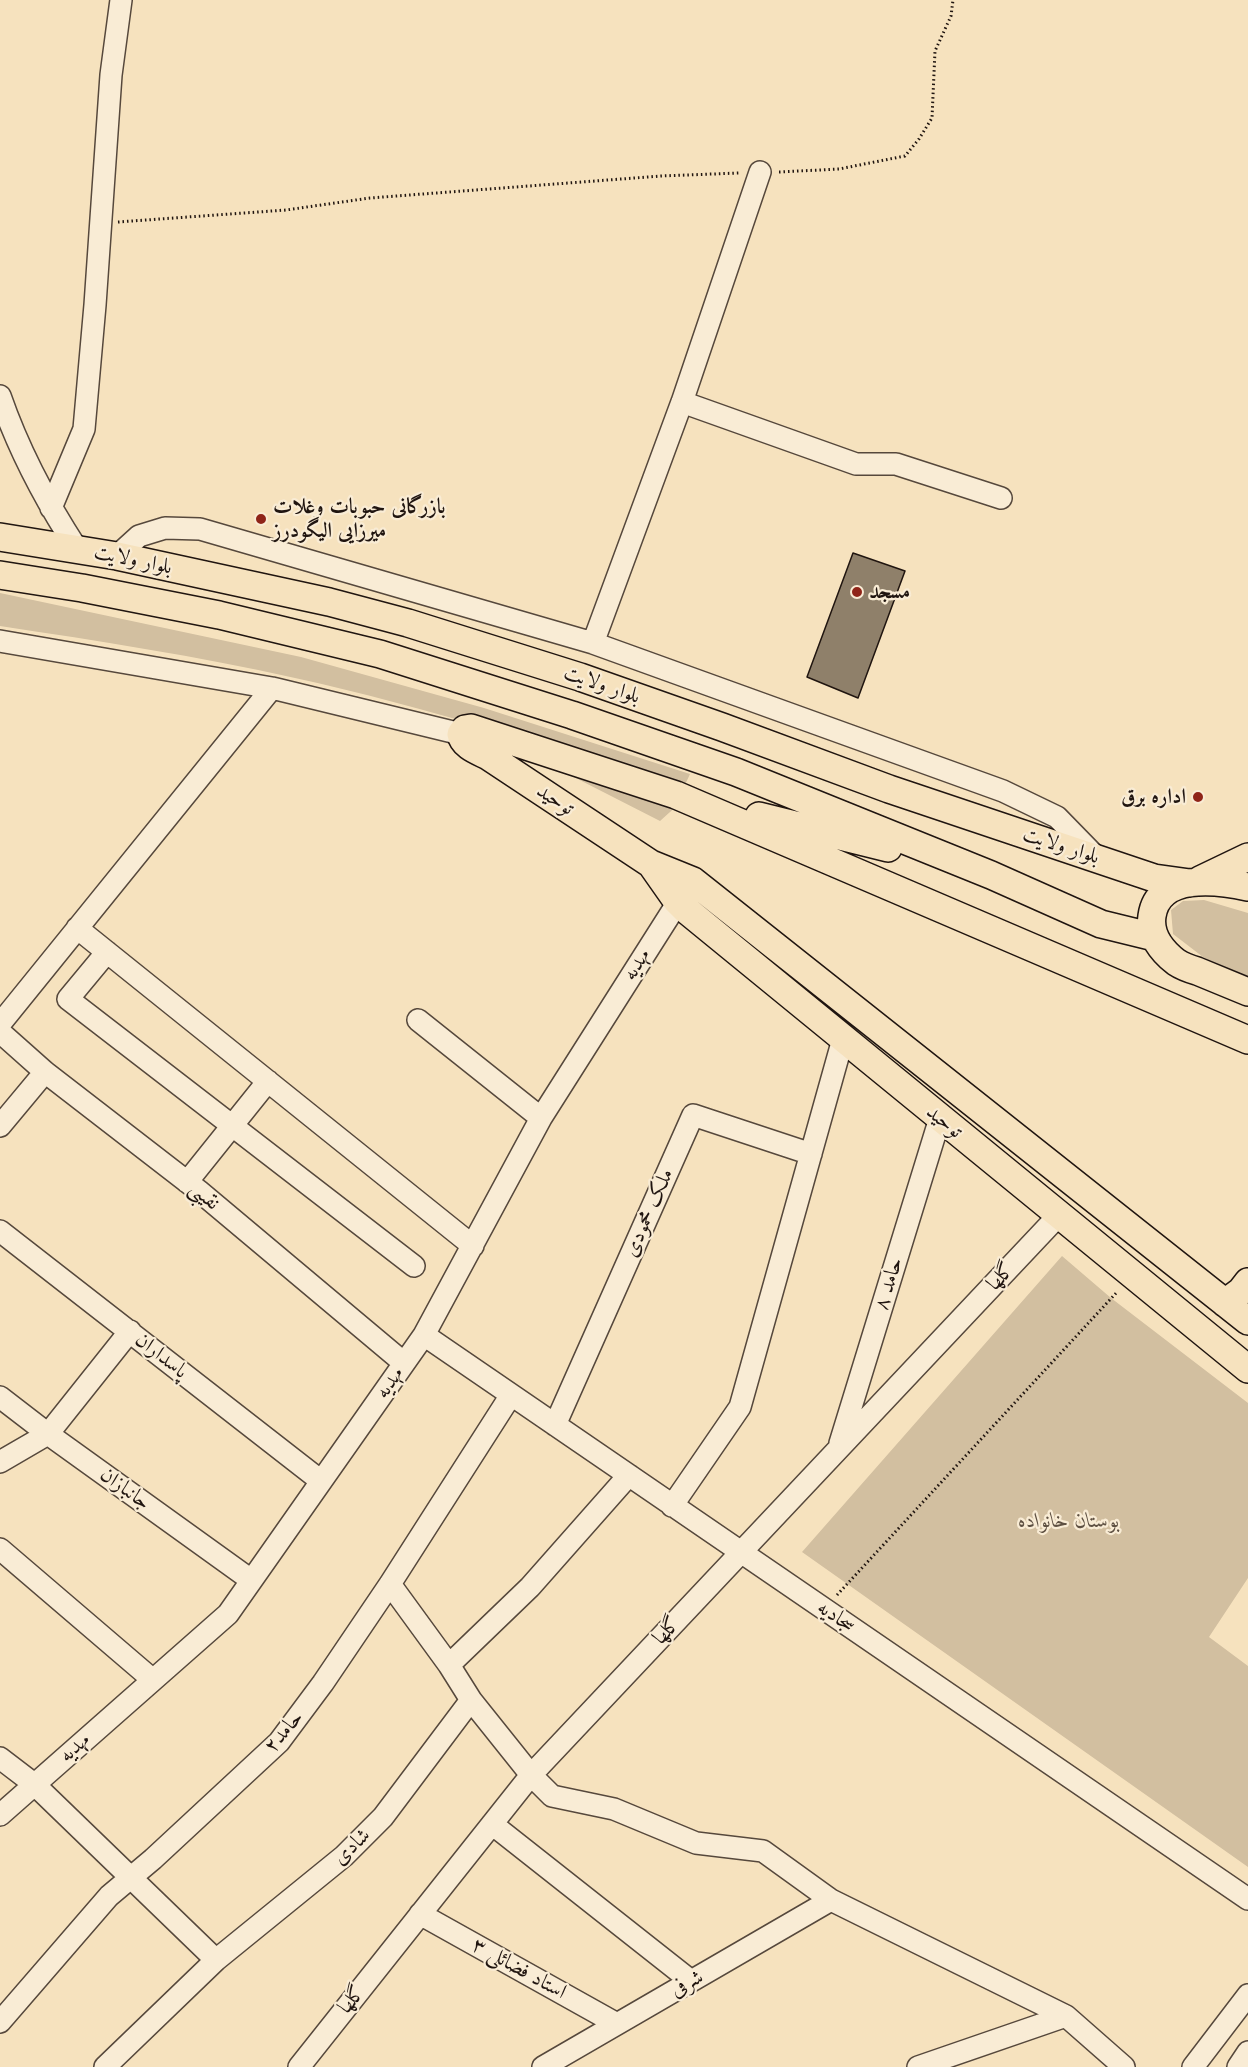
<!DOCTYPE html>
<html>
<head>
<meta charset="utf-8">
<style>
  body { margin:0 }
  canvas { display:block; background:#f6e2be }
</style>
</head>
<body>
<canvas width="1248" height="2067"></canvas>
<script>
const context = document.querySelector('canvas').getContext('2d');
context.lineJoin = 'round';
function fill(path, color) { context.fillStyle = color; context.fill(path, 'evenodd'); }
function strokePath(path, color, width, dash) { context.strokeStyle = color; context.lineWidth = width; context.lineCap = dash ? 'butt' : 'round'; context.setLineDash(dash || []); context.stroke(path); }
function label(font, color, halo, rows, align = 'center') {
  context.font = font + ' "Old Standard TT",Amiri,serif'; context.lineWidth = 4.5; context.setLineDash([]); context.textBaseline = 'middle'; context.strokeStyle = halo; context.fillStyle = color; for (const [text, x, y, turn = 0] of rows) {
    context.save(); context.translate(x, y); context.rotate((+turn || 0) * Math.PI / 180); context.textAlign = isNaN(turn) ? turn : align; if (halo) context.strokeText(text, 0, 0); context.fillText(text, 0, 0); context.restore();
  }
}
fill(new Path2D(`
  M0,593L301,657L484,708L690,774L684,787C555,749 427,707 295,678C197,656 99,641 0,626Z
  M562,771L680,803L660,821Z
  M1204,900L1248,913V980L1203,957L1173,934L1171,910L1183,901Z
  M1062,1256L1111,1298L1248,1403V1578L1209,1637L1248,1666V1867L802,1552Z`), '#d2bfa0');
const building = new Path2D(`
  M853,553L905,571L858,698L807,677Z`);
fill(building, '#8f806a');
strokePath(building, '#201510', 1.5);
const minor = new Path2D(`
  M760,172L682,402L593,643L1003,791L1057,817L1097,858
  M0,396C19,451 45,500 77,549
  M682,402L856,464H896L1001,498
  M51,508L84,429L95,305L111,75L121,0
  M117,556L139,536L165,528L200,529L593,643
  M0,641L272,688L461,734
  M77,928L473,1246
  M107,952L68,999L414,1266
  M418,1020L541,1118
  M0,1024L272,688
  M0,1032L45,1072L199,1191L404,1363
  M0,1126L45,1072
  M187,1182L268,1081
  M0,1231L321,1481
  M424,1335L1248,1899
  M0,1397L48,1434L251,1580
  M555,1425L693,1115L811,1154
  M840,1443L940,1118
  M0,1462L48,1434L130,1331
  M672,1506L740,1407L843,1039
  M0,1549L153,1680
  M449,1665L530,1587L629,1475
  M471,1700L531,1775L552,1796L614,1809L696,1843L763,1851L831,1900L1066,2016L1124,2067
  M0,1758L34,1784L216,1960
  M0,1815L228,1614L424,1335L541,1118L685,891
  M492,1824L691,1981
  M420,1914L617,2024
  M0,2022L109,1896L153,1859L279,1742L323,1683L390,1584L511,1395
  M105,2067L216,1960L344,1856L383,1817L471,1700L449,1665L390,1584
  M299,2067L531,1775L1059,1215
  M543,2067L831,1900
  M918,2067L1066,2016
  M1193,2067L1248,1995
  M1238,2067L1248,2052`);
const major = new Path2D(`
  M0,537L117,556L329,602L408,623L580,677L722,727L889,789L1154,878L1190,883
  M0,575L82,588L219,615L380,654L572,715L736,772L991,875L1101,924L1154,937
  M759,816L888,848
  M651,864L677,901L685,909L1248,1369
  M1200,880L1248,857
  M1248,887C1216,880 1158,873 1152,916C1149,935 1162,951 1176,962C1182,966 1190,969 1197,971C1214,978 1231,985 1248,992
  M1248,1040L676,795L471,728L465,729L461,734C463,746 478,751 488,756L651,864L693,881L1248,1321
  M1225,1303L1241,1291L1248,1282`);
strokePath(minor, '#56483c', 24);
strokePath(major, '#201510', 30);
strokePath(new Path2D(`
  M779,172L839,169L905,156L919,139L932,118L935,51L951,16L953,0
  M118,222L286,210L370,198L661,176L739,173
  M837,1595L1118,1291`), '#201510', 3, [1.5, 3]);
strokePath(minor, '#f9ecd5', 21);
strokePath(major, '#f6e2be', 27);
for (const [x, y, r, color] of [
  [261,519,6,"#8f2418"],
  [857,592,6,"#8f2418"],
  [1198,797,6,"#8f2418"]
]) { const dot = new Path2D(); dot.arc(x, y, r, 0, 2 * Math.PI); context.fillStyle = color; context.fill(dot); strokePath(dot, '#f9ecd5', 2); }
label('bold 21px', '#201510', '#f9ecd5', [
  ["بازرگانی حبوبات وغلات",273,507],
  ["میرزایی الیگودرز",273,531],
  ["مسجد",869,592],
  ["اداره برق",1186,797,"right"]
], 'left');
label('21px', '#201510', '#f9ecd5', [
  ["بلوار ولایت",133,560,12],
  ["بلوار ولایت",602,685,19],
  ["توحید",555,800,33],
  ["بلوار ولایت",1061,846,18],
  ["مهدیه",637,965,-58],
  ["توحید",944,1122,39],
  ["نقیبی",204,1196,39],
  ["ملک محمودی",649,1213,-66],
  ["گلها",1001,1277,-47],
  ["حامد ۸",889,1284,-73],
  ["پاسداران",161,1356,38],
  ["مهدیه",390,1383,-55],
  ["جانبازان",125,1489,36],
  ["سجادیه",836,1617,34],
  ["گلها",667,1631,-47],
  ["حامد۲",284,1732,-50],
  ["مهدیه",75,1748,-42],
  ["شادی",352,1847,-43],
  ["استاد فضائلی ۳",519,1969,29],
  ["شرفی",687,1984,-30],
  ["گلها",352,2000,-51]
]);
label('italic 21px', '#5e5042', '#f9ecd5', [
  ["بوستان خانواده",1069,1521]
]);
</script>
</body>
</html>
